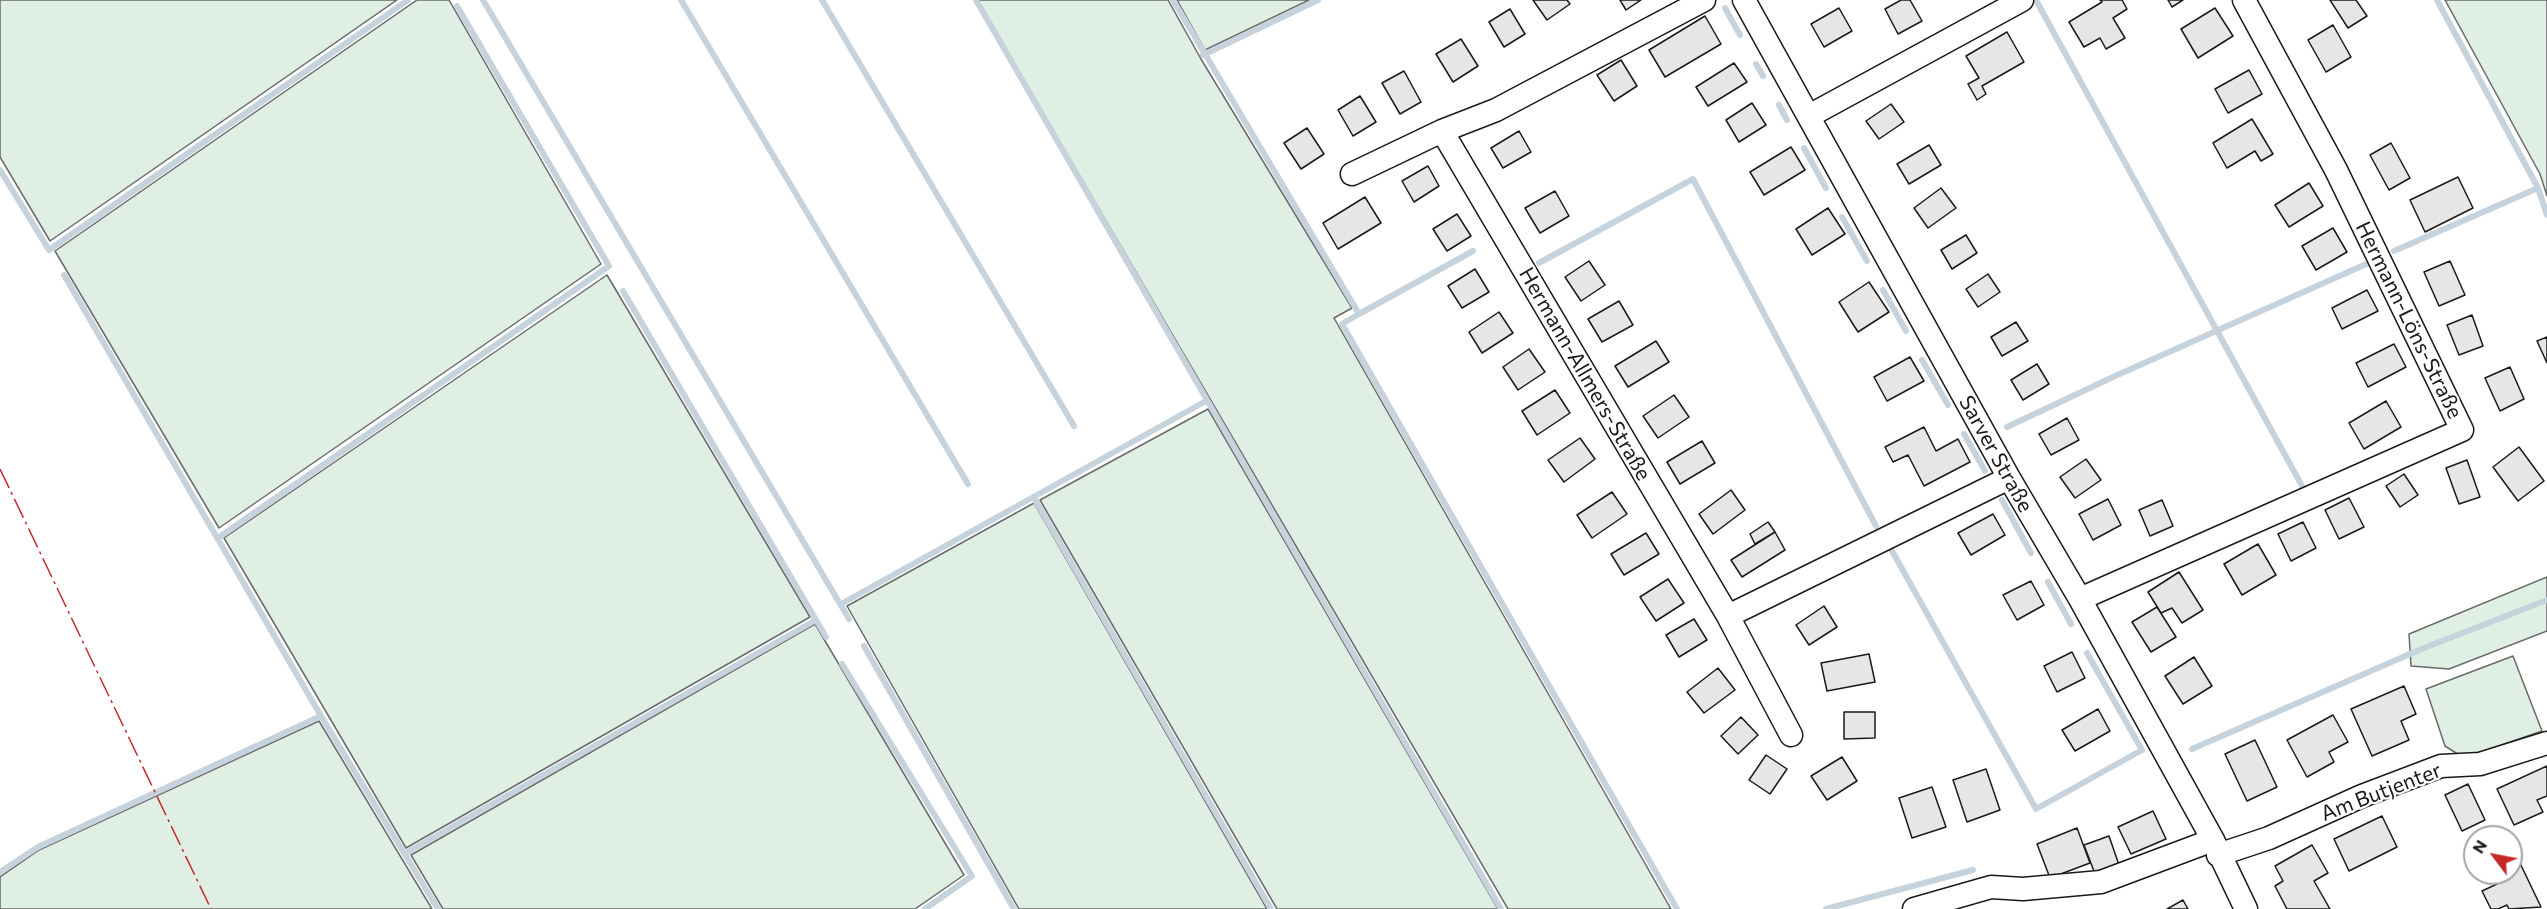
<!DOCTYPE html>
<html>
<head>
<meta charset="utf-8">
<style>
  body { margin:0 }
  #map { position:relative; width:2547px; height:909px; overflow:hidden; background:#fff; font-family:Commissioner,sans-serif }
  canvas { display:block }
  .north { position:absolute; left:2463px; top:825px; width:60px; height:60px; box-sizing:border-box; background:#fff; border:2px solid #a3a3a3; border-radius:50%; rotate:302deg; font-size:16px; font-weight:700; line-height:24px; text-align:center; color:#1a1a1a }
  .north::after { content:''; display:block; margin:auto; width:21px; height:27px; background:#c62828; clip-path:polygon(50% 0,100% 100%,50% 72%,0 100%) }
</style>
</head>
<body>
<div id="map">
<canvas width="2547" height="909"></canvas>
<div class="north">N</div>
</div>
<script>
const context = document.querySelector('canvas').getContext('2d');
context.lineJoin = 'round';
function fill(path, color) { context.fillStyle = color; context.fill(path, 'evenodd'); }
function strokePath(path, color, width, dash) { context.strokeStyle = color; context.lineWidth = width; context.lineCap = dash ? 'butt' : 'round'; context.setLineDash(dash || []); context.stroke(path); }
function label(font, color, halo, rows, align = 'center') {
  context.font = font + ' Commissioner,sans-serif'; context.lineWidth = 4.5; context.setLineDash([]); context.textBaseline = 'middle'; context.strokeStyle = halo; context.fillStyle = color; for (const [text, x, y, turn = 0] of rows) {
    context.save(); context.translate(x, y); context.rotate((+turn || 0) * Math.PI / 180); context.textAlign = isNaN(turn) ? turn : align; if (halo) context.strokeText(text, 0, 0); context.fillText(text, 0, 0); context.restore();
  }
}
const green = new Path2D(`
  M0,0H397L50,241L0,157Z
  M417,0H449L601,264L219,528L55,251Z
  M977,0H1168L1201,59L1352,308L1334,318L1671,909H1508Z
  M1177,0H1309L1205,50Z
  M2445,0H2547V196L2540,174Z
  M607,275L810,617L406,848L224,538Z
  M1208,409L1498,909H1277L1040,500Z
  M1034,503L1267,909H1019L847,606Z
  M2547,577V631L2449,669L2411,666L2409,634Z
  M815,624L964,875L915,909H443L411,855Z
  M2513,656L2542,731L2464,758L2445,746L2426,689Z
  M319,721L432,909H0V877L39,850Z`);
fill(green, '#e0efe3');
strokePath(green, '#6a6a6a', 1.5);
strokePath(new Path2D(`
  M483,0L849,619
  M681,0L968,484
  M822,0L1074,426
  M976,0L1501,909
  M1173,0L1359,314L1342,324L1677,909
  M2437,0L2538,188L2547,215
  M2037,2L2302,486
  M1725,8L1740,35
  M1203,55L1318,0
  M1756,64L1763,76
  M1779,105L1787,120
  M1804,148L1826,188
  M0,170L49,250L408,0
  M1842,217L1867,261
  M2394,251L2538,188
  M1539,263L1693,179L1876,526
  M64,275L321,716L438,909
  M1883,290L1906,331
  M623,291L826,637
  M1359,314L1473,251
  M1922,360L1948,405
  M2007,427L2113,377L2373,261
  M1964,434L1985,471
  M1034,498L1271,909
  M2002,500L2031,553
  M218,538L609,266L457,6
  M1891,549L2036,809L2142,750L2087,653
  M2048,582L2071,624
  M841,604L1206,401
  M864,646L1014,909
  M842,664L972,876L925,909
  M2192,749L2419,650L2547,600
  M406,853L816,620
  M0,872L38,847L321,716
  M1826,909L1973,870`), '#c6d2dc', 6);
const building = new Path2D(`
  M1533,0H1567L1570,4L1547,20Z
  M1620,0H1641L1626,10Z
  M1901,0H1910L1922,21L1898,34L1885,9Z
  M2100,0H2122L2127,9L2113,18L2125,38L2106,49L2100,38L2084,47L2069,22L2102,2Z
  M2168,0H2183L2172,7Z
  M2330,0H2356L2367,16L2348,28Z
  M1839,8L1852,31L1824,47L1811,24Z
  M2215,8L2233,36L2198,58L2181,29Z
  M1510,9L1525,34L1504,47L1489,22Z
  M1705,16L1721,44L1665,77L1649,50Z
  M2333,25L2351,57L2326,72L2308,40Z
  M2007,32L2024,62L1982,86L1986,94L1977,100L1968,84L1979,78L1966,56Z
  M1461,39L1478,66L1453,82L1436,54Z
  M1621,60L1637,86L1614,101L1597,75Z
  M1734,63L1747,82L1708,106L1696,87Z
  M2249,70L2262,94L2228,113L2215,89Z
  M1404,71L1421,102L1400,114L1382,83Z
  M1360,96L1376,122L1353,136L1338,110Z
  M1752,103L1766,125L1739,142L1726,120Z
  M1891,104L1904,122L1879,139L1866,121Z
  M2252,119L2273,154L2261,161L2255,151L2227,168L2213,143Z
  M1307,128L1324,154L1301,169L1284,143Z
  M1519,131L1531,152L1503,168L1491,148Z
  M2391,143L2410,178L2389,190L2370,155Z
  M1929,145L1941,165L1909,184L1897,164Z
  M1791,147L1805,170L1764,195L1750,172Z
  M1428,166L1439,186L1414,202L1402,181Z
  M2458,177L2473,208L2425,232L2410,200Z
  M2309,183L2323,206L2289,227L2275,205Z
  M1941,188L1956,208L1928,228L1914,208Z
  M1555,191L1569,216L1540,233L1525,208Z
  M1365,197L1381,223L1338,249L1323,223Z
  M1828,208L1845,234L1812,255L1796,229Z
  M1457,214L1471,236L1447,251L1433,229Z
  M2333,228L2347,252L2316,270L2302,246Z
  M1966,235L1977,253L1952,269L1941,250Z
  M1589,261L1605,285L1581,301L1565,277Z
  M2450,261L2465,295L2439,306L2424,272Z
  M1475,269L1489,292L1462,308L1448,286Z
  M1988,274L2000,292L1978,307L1966,289Z
  M1869,282L1889,312L1858,332L1839,302Z
  M2367,290L2378,311L2342,329L2332,308Z
  M1619,301L1633,325L1602,342L1588,319Z
  M1499,312L1513,333L1482,353L1469,332Z
  M2472,315L2483,346L2459,355L2447,325Z
  M2016,322L2028,341L2002,356L1991,337Z
  M2547,337V363L2537,341Z
  M1656,341L1669,362L1628,387L1615,366Z
  M2394,344L2406,367L2368,387L2356,363Z
  M1529,349L1545,372L1518,390L1503,367Z
  M1910,357L1924,381L1887,401L1874,377Z
  M2037,364L2049,384L2023,400L2011,380Z
  M2510,367L2524,399L2500,411L2485,378Z
  M1555,390L1570,413L1537,435L1522,411Z
  M1674,395L1689,417L1658,438L1643,416Z
  M2386,401L2401,427L2364,449L2349,423Z
  M2067,418L2079,440L2051,455L2039,434Z
  M1924,427L1936,451L1958,439L1970,462L1924,486L1908,455L1893,462L1885,447Z
  M1580,438L1595,459L1564,482L1548,460Z
  M1702,441L1715,463L1680,484L1667,462Z
  M2519,447L2544,481L2518,501L2493,467Z
  M2086,459L2101,480L2075,498L2060,477Z
  M2467,460L2480,497L2459,504L2446,468Z
  M2404,474L2418,495L2400,507L2386,486Z
  M1731,490L1745,510L1713,534L1699,514Z
  M1612,492L1627,514L1592,538L1577,515Z
  M2349,498L2364,527L2339,539L2325,510Z
  M2108,499L2121,525L2093,540L2079,514Z
  M2162,500L2173,526L2150,536L2139,510Z
  M1993,514L2005,535L1971,555L1958,533Z
  M1768,522L1775,532L1755,544L1750,534Z
  M2303,522L2316,548L2291,561L2278,534Z
  M1775,532L1785,550L1742,577L1731,560Z
  M1646,533L1659,554L1624,575L1611,554Z
  M2258,544L2276,575L2242,595L2224,564Z
  M2179,572L2203,610L2182,623L2172,608L2161,613L2148,592Z
  M1668,579L1684,603L1656,621L1640,597Z
  M2031,581L2044,605L2017,620L2003,595Z
  M1824,606L1837,627L1809,645L1796,625Z
  M2157,607L2176,637L2151,652L2132,622Z
  M1694,619L1707,640L1679,657L1666,635Z
  M2072,652L2085,678L2057,692L2044,666Z
  M1869,654L1875,682L1827,691L1821,663Z
  M2194,657L2212,686L2183,704L2165,676Z
  M1718,668L1735,690L1704,713L1687,692Z
  M2404,686L2416,714L2401,721L2409,740L2372,756L2351,709Z
  M2098,709L2110,731L2075,751L2062,730Z
  M1844,712H1875V738L1844,739Z
  M2333,715L2348,742L2329,752L2334,762L2307,777L2287,740Z
  M1741,717L1758,735L1738,754L1721,736Z
  M2255,740L2277,787L2247,801L2225,754Z
  M1766,755L1787,769L1770,794L1749,780Z
  M1842,757L1857,781L1827,800L1811,776Z
  M2547,766V796L2537,800L2543,812L2514,825L2497,789Z
  M1986,769L2000,810L1967,822L1953,780Z
  M2468,784L2485,820L2462,831L2445,795Z
  M1932,787L1946,827L1912,838L1899,798Z
  M2153,811L2166,839L2131,854L2118,827Z
  M2382,816L2397,847L2349,871L2334,839Z
  M2077,828L2090,863L2050,878L2037,844Z
  M2109,836L2119,865L2095,874L2084,845Z
  M2312,845L2328,873L2314,881L2330,909H2287L2275,886L2283,881L2275,866Z
  M2519,861L2541,907L2509,909L2507,905L2498,909H2491L2482,891L2497,884L2492,873H2511V864Z
  M2183,900L2188,909H2167Z`);
fill(building, '#e6e6e6');
strokePath(building, '#1a1a1a', 1.5);
const minor = new Path2D(`
  M1744,0L2009,478L2080,599L2213,840L2246,909
  M1809,116L2022,0
  M1442,131L1728,616L1791,735
  M1352,174L1442,131L1496,110L1704,0
  M2080,599L2462,430L2336,170L2244,0
  M1728,616L2009,478
  M2218,855L2269,838L2362,796L2441,766L2480,764L2547,743
  M1914,909L1991,887L2023,889L2101,882L2213,840`);
strokePath(minor, '#1a1a1a', 25);
strokePath(minor, '#fff', 22);
strokePath(new Path2D(`
  M0,469L211,909`), '#c62828', 1.5, [21, 4.5, 3, 4.5]);
label('21px', '#1a1a1a', '#fff', [
  ["Hermann-Löns-Straße",2409,320,64],
  ["Hermann-Allmers-Straße",1585,374,60],
  ["Sarver Straße",1996,454,61],
  ["Am Butjenter",2381,792,-21]
]);
</script>
</body>
</html>
